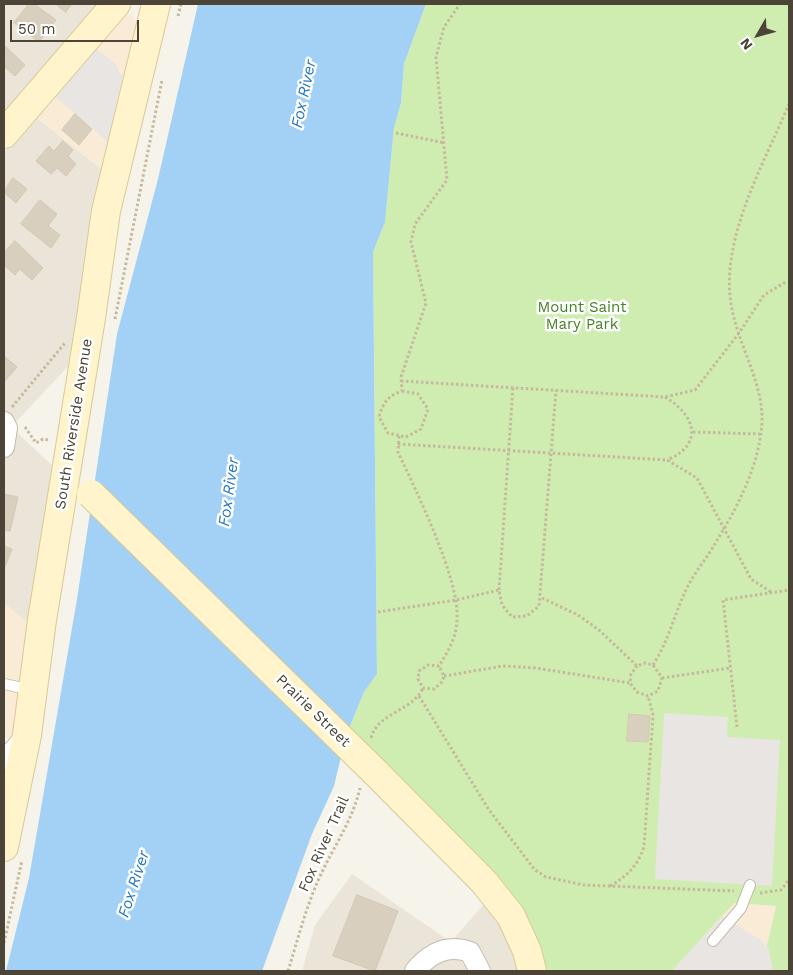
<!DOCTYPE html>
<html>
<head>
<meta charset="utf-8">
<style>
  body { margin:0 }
  #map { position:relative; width:793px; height:975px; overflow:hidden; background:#f6f3ea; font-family:"Work Sans",sans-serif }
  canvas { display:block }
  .frame { position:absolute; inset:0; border:5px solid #4b4437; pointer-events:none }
  .north { position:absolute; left:733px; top:10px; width:50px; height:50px; -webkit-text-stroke:4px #fff; paint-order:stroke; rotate:232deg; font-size:14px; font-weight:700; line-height:20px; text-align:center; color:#4b4437 }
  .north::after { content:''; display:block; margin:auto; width:18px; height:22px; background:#4b4437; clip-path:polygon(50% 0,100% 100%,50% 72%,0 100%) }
  .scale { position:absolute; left:10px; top:20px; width:129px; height:22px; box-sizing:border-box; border:2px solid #4b4437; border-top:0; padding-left:6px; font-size:15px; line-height:18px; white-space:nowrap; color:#4b4437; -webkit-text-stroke:4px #fff; paint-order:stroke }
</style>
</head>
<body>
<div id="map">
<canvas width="793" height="975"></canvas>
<div class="frame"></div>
<div class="north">N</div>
<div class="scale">50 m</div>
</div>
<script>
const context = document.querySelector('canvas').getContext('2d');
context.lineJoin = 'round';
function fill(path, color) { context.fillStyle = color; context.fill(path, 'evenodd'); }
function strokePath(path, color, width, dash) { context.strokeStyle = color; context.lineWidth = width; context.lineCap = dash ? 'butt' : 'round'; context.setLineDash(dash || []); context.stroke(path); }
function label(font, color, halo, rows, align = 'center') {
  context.font = font + ' "Work Sans",sans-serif'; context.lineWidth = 5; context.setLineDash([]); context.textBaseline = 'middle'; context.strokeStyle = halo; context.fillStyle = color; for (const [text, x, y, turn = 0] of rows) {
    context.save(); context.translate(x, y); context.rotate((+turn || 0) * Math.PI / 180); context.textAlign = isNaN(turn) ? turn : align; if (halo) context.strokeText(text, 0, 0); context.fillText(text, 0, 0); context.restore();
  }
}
fill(new Path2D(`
  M4,4H100L4,121Z
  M36,117L104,171L78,356L11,427L58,471L34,628L4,603V152Z
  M352,874L451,942L490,897L526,971H302L315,925Z`), '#eae5d8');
fill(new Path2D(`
  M132,14L136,23L104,171L36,117L121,18Z
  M4,603L34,628L21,732L11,742L4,736Z
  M734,903L776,906L761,971H672Z`), '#f9ebd5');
fill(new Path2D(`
  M426,4H789V971H761L776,906L734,903L672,971H540L534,951L346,736L364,692L377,674L373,252L385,222L394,128L401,103L404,64Z`), '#d0edb1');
fill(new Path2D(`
  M95,48L115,63L120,75L123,73L108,142L56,97L52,98Z
  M664,713L728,717L727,737L780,740L772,886L655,879Z
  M722,916L762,941L769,949L773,971H672Z`), '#e8e5e2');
fill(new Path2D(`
  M198,4H426L404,64L401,103L394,128L385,222L373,252L377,674L364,692L346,736L334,786L312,834L262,971H6L29,878L77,599L117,334L158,179Z`), '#a3d1f6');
const building = new Path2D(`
  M29,4H34L56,20L39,42L14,23Z
  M56,4H72L66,12Z
  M4,45L25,65L15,76L4,66Z
  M75,114L92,129L79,145L62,130Z
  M63,141L73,150L68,156L76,164L66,176L57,168L51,174L36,161L49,146L54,151Z
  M13,178L27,189L16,203L4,192Z
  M40,200L57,214L48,226L60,235L51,248L21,224Z
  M15,241L43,268L32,280L20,269L15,275L4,265V253Z
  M4,356L17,367L5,381L4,380Z
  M4,494L18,497L10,531L4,530Z
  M4,546L12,549L4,569Z
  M629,714L650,716L648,742L627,741Z
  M357,895L398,911L375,971L333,956Z`);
fill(building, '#d9cfbf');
strokePath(building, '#d4c8b1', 1);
const lane = new Path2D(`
  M4,684L32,690
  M713,941L741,908L750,885`);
const street = new Path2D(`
  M4,422L7,428L4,447
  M4,761L27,735
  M415,971C430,953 447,944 470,952L480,971`);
const secondary = new Path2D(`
  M4,134L116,4
  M376,773L484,882L511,916L527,951L532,971
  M4,847L27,735L42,620L91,318L106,211L156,4`);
strokePath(lane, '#c3bbac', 12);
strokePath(street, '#c3bbac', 22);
strokePath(secondary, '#d9c997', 30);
strokePath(new Path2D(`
  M178,16L181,4
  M396,133L445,143
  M115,319L162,80
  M401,381L665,397L695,390L739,333L764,295L784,283H789
  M402,391L418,394L428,409L421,429L406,437L388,433L379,417C383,402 388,396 402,391L401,377L426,303L411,242L415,224L447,180L436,57L444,27L460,4
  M665,397C695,415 705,444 667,460
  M12,407L65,343
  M25,427L36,443L43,439L49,440
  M693,432L760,434
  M399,436L398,452C416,491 460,579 457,620C457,637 447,653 439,666L428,665L419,671L418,679L423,688L434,689L442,682L444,676L439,666
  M398,444L667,460L697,478L751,579L771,592
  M499,590L513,387
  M542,598L578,615L599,630L637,666L645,663L653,665L662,678L658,691L648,696L637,692L630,683
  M378,612L456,600L499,590L502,605L512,617L527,616L539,606L556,390
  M653,665C668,642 674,616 685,592C692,576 704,562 713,547C736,510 760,466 762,421C763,383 739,346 732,309C718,242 764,164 789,104
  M444,676L503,666L536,668L630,683L631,674L637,666
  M662,678L730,668
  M419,696L489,810L535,870L546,877L584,885L734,891
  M737,727L723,600L789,590
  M371,738C378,712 413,711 423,688
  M610,886C627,876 637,867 644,847L653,715L648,696
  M760,893L781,890L789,880
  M4,943L22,860
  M288,971C297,942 305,911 317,883C331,850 352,823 360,788`), '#c5b89c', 3, [2.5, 2.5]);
strokePath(lane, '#fff', 10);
strokePath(street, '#fff', 20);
strokePath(secondary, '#fff4cb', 28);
const secondaryBridge = new Path2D(`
  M91,494L376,773`);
strokePath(secondaryBridge, '#d9c997', 30, []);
strokePath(secondaryBridge, '#fff4cb', 28);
label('15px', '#458325', '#fff', [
  ["Mount Saint",582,308],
  ["Mary Park",582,325]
]);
label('15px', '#4b4437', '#fff', [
  ["South Riverside Avenue",74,424,-81],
  ["Prairie Street",313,711,44],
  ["Fox River Trail",324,844,-66]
]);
label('italic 16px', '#277ac1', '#fff', [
  ["Fox River",304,94,-78],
  ["Fox River",229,492,-82],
  ["Fox River",134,884,-72]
]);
</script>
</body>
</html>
